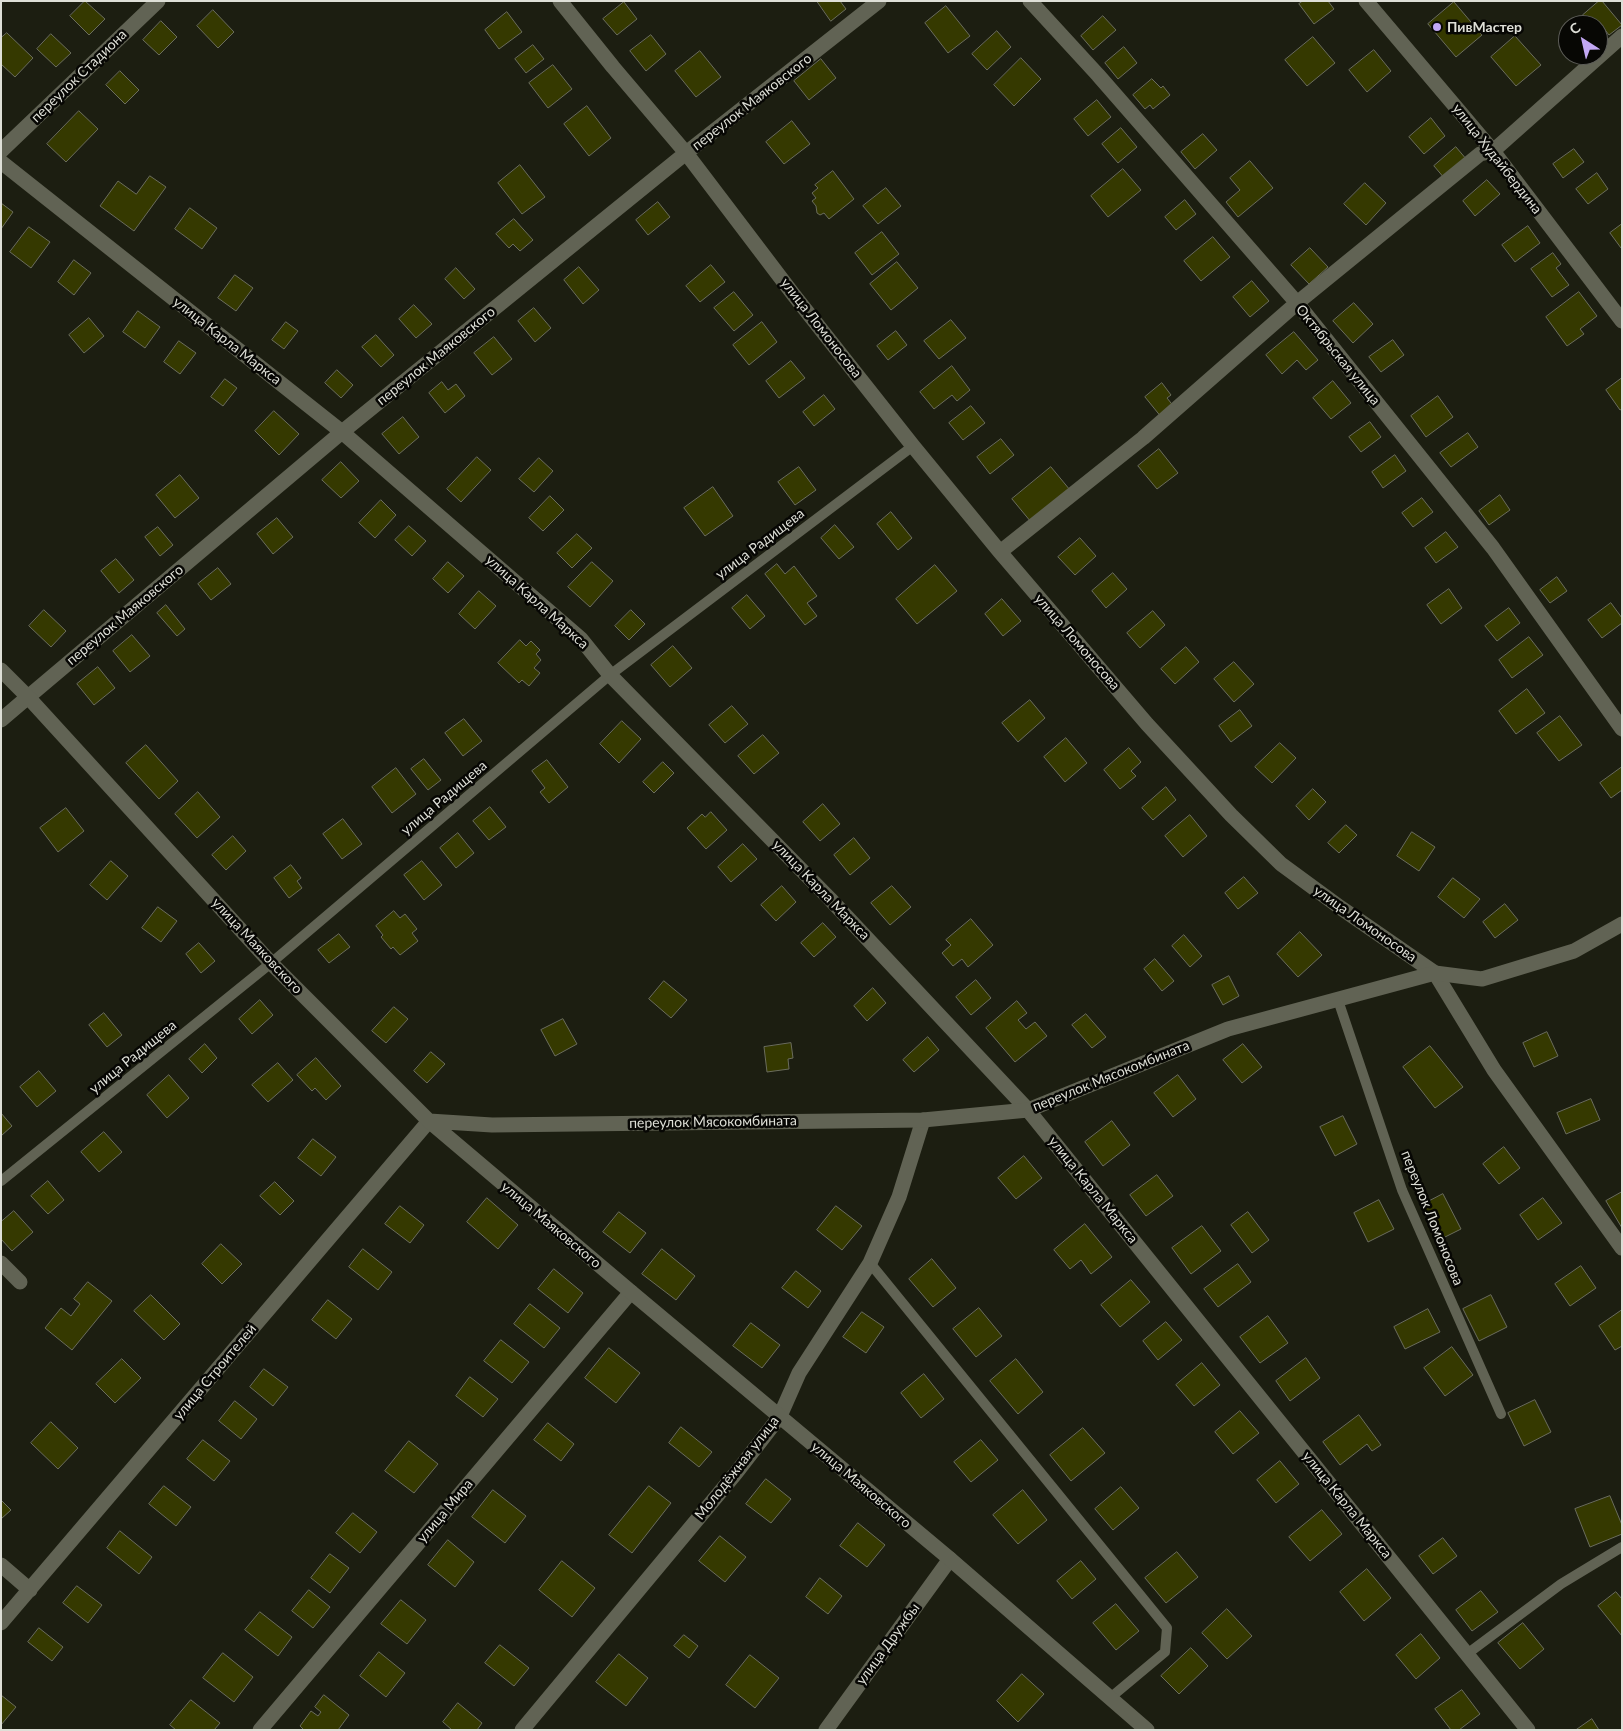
<!DOCTYPE html>
<html>
<head>
<meta charset="utf-8">
<style>
  body { margin:0 }
  #map { position:relative; width:1623px; height:1731px; overflow:hidden; background:#1c1e11; font-family:Lato,sans-serif }
  canvas { display:block }
  .frame { position:absolute; inset:0; border:2px solid #dedfd7; pointer-events:none }
  .north { position:absolute; left:1558px; top:15px; width:50px; height:50px; box-sizing:border-box; background:#070704; border:1px solid #5d5d58; border-radius:50%; rotate:325deg; font-size:14px; font-weight:700; line-height:20px; text-align:center; color:#dedfd7 }
  .north::after { content:''; display:block; margin:auto; width:18px; height:22px; background:#c2a8f3; clip-path:polygon(50% 0,100% 100%,50% 72%,0 100%) }
</style>
</head>
<body>
<div id="map">
<canvas width="1623" height="1731"></canvas>
<div class="frame"></div>
<div class="north">С</div>
</div>
<script>
const context = document.querySelector('canvas').getContext('2d');
context.lineJoin = 'round';
function fill(path, color) { context.fillStyle = color; context.fill(path, 'evenodd'); }
function strokePath(path, color, width, dash) { context.strokeStyle = color; context.lineWidth = width; context.lineCap = dash ? 'butt' : 'round'; context.setLineDash(dash || []); context.stroke(path); }
function label(font, color, halo, rows, align = 'center') {
  context.font = font + ' Lato,sans-serif'; context.lineWidth = 5; context.setLineDash([]); context.textBaseline = 'middle'; context.strokeStyle = halo; context.fillStyle = color; for (const [text, x, y, turn = 0] of rows) {
    context.save(); context.translate(x, y); context.rotate((+turn || 0) * Math.PI / 180); context.textAlign = isNaN(turn) ? turn : align; if (halo) context.strokeText(text, 0, 0); context.fillText(text, 0, 0); context.restore();
  }
}
const building = new Path2D(`
  M85,1L105,19L89,35L70,16Z
  M817,1H840L846,9L831,21Z
  M1303,1H1328L1334,9L1314,24L1299,4Z
  M1599,1H1602L1622,25L1609,35L1602,26L1598,30V25H1592L1583,15Z
  M624,2L637,19L617,35L603,19Z
  M1454,2L1482,35L1456,57L1428,24Z
  M946,6L970,36L948,53L925,23Z
  M213,10L234,32L218,48L197,26Z
  M507,12L522,32L499,49L485,30Z
  M1103,16L1116,30L1093,50L1081,36Z
  M161,21L177,37L159,55L143,40Z
  M997,31L1011,47L987,70L972,54Z
  M7,33L33,58L15,77L1,64V38Z
  M51,34L71,53L56,67L37,49Z
  M651,35L666,54L646,71L630,51Z
  M1515,36L1541,65L1516,86L1491,57Z
  M1313,37L1335,63L1307,86L1285,60Z
  M533,45L544,59L526,73L515,59Z
  M1124,47L1137,63L1118,79L1105,63Z
  M1374,50L1391,71L1367,92L1349,70Z
  M700,51L721,77L696,97L675,71Z
  M1021,58L1041,79L1014,106L994,85Z
  M821,59L836,78L809,100L794,81Z
  M553,65L572,89L548,108L529,83Z
  M120,71L139,90L125,104L106,85Z
  M1152,79L1161,88L1163,86L1170,95L1153,109L1150,105L1145,109L1133,95Z
  M1097,100L1111,117L1088,136L1074,119Z
  M587,106L611,138L589,156L564,124Z
  M79,111L98,129L66,162L47,144Z
  M1431,118L1445,136L1424,154L1409,137Z
  M792,121L810,144L784,164L766,142Z
  M1121,128L1137,147L1118,163L1102,144Z
  M1203,134L1217,150L1195,169L1181,152Z
  M1456,147L1467,160L1445,179L1434,166Z
  M1574,149L1584,162L1563,178L1553,164Z
  M1250,161L1273,188L1238,217L1226,202L1240,190L1230,178Z
  M520,165L545,197L522,214L498,183Z
  M1123,169L1141,190L1108,217L1091,196Z
  M833,171L854,199L829,219L824,213L820,215L817,213L816,206L812,201L816,198L812,193L818,188L815,185Z
  M1597,173L1608,189L1588,204L1576,189Z
  M150,176L166,187L134,231L100,206L118,181L136,194Z
  M1487,180L1500,194L1475,216L1463,201Z
  M1365,183L1386,203L1366,225L1344,204Z
  M886,188L901,206L878,224L863,206Z
  M1185,200L1196,214L1176,230L1165,217Z
  M658,202L670,217L648,235L636,220Z
  M1,203L13,212L1,229Z
  M190,208L217,228L202,249L175,229Z
  M514,219L533,240L520,251L513,244L509,248L496,234Z
  M1622,224V247L1621,248L1610,233Z
  M1528,226L1540,243L1515,262L1502,245Z
  M29,227L50,242L31,268L10,252Z
  M882,232L899,254L872,275L855,253Z
  M1213,237L1230,257L1201,281L1184,261Z
  M1310,248L1328,267L1309,284L1291,265Z
  M1553,253L1561,264L1556,268L1569,285L1552,297L1531,269Z
  M74,260L91,273L74,295L58,282Z
  M897,262L918,288L891,310L870,284Z
  M711,265L725,282L700,302L686,286Z
  M579,267L599,290L583,304L564,280Z
  M456,268L475,289L464,299L445,279Z
  M235,275L253,288L236,311L218,298Z
  M1252,281L1269,301L1250,317L1233,297Z
  M734,292L753,315L734,331L714,308Z
  M1579,292L1597,316L1580,329L1584,334L1567,346L1546,317Z
  M1354,303L1373,324L1353,343L1333,321Z
  M414,305L432,324L416,338L399,319Z
  M534,308L551,328L535,342L518,321Z
  M138,311L160,327L145,348L123,332Z
  M89,318L104,336L84,353L69,335Z
  M951,320L966,338L939,359L924,341Z
  M286,322L298,331L284,349L272,340Z
  M762,322L777,342L749,365L733,345Z
  M896,331L907,345L888,360L877,346Z
  M1294,332L1318,360L1306,370L1297,360L1282,374L1266,355Z
  M376,335L394,355L381,367L362,347Z
  M494,337L512,359L492,375L474,353Z
  M1393,340L1404,355L1381,372L1369,357Z
  M179,341L196,353L180,374L164,362Z
  M791,361L805,378L779,398L766,381Z
  M952,366L970,390L957,401L952,395L934,409L920,392Z
  M337,370L353,385L341,398L325,383Z
  M1622,378V409L1620,410L1606,390Z
  M225,379L237,388L223,406L211,397Z
  M1333,381L1351,403L1331,419L1313,398Z
  M442,382L448,390L456,384L465,396L445,413L429,393Z
  M1162,383L1171,395L1167,398L1175,408L1162,418L1145,397Z
  M824,395L835,409L814,426L803,412Z
  M1438,396L1453,417L1426,437L1411,416Z
  M971,406L985,423L963,440L949,423Z
  M274,411L299,434L279,455L255,431Z
  M403,417L419,437L399,454L382,434Z
  M1370,422L1381,437L1361,452L1349,437Z
  M1468,433L1478,447L1451,467L1440,453Z
  M1001,439L1014,455L990,474L977,457Z
  M1159,449L1178,473L1157,489L1138,466Z
  M1395,455L1406,471L1383,488L1372,472Z
  M477,457L491,470L461,502L447,489Z
  M539,458L553,471L534,492L519,479Z
  M341,462L359,481L341,498L322,480Z
  M799,467L816,490L795,505L778,482Z
  M1051,467L1070,490L1031,522L1012,499Z
  M180,475L199,498L175,518L156,495Z
  M713,487L733,516L705,536L684,508Z
  M1500,495L1510,510L1489,525L1479,511Z
  M550,496L564,510L543,531L529,518Z
  M1422,498L1433,512L1413,527L1402,513Z
  M381,500L396,515L375,538L359,523Z
  M891,512L912,538L898,550L877,524Z
  M277,518L293,537L273,554L257,534Z
  M835,525L854,547L839,559L821,538Z
  M409,526L426,541L412,556L395,540Z
  M158,527L173,545L160,556L145,537Z
  M1446,532L1458,547L1436,563L1425,548Z
  M577,534L592,548L572,568L557,553Z
  M1080,538L1096,556L1075,575L1058,557Z
  M116,559L134,580L119,593L101,571Z
  M448,562L464,576L448,593L433,579Z
  M592,562L613,581L590,607L568,587Z
  M777,564L785,574L794,566L817,596L807,603L817,616L805,625L765,574Z
  M935,565L957,591L917,624L896,599Z
  M218,568L231,584L211,600L198,584Z
  M1113,573L1127,589L1106,608L1092,591Z
  M1557,577L1567,591L1550,603L1540,590Z
  M1449,589L1462,608L1441,624L1427,605Z
  M479,591L496,606L475,629L459,614Z
  M747,595L765,616L750,629L732,608Z
  M1002,599L1021,621L1003,636L985,614Z
  M1611,603L1622,618V623L1602,638L1588,620Z
  M166,605L185,629L177,636L157,613Z
  M1509,608L1520,623L1497,641L1485,626Z
  M44,610L66,631L51,647L29,626Z
  M631,610L645,624L629,640L615,626Z
  M1153,611L1165,625L1140,648L1127,633Z
  M132,635L150,656L130,672L113,651Z
  M1529,637L1543,655L1512,678L1499,660Z
  M520,640L526,646L531,641L540,650L536,654L541,660L534,668L540,673L529,686L522,680L519,683L498,663Z
  M673,646L692,668L670,687L651,665Z
  M1186,647L1199,662L1175,684L1161,669Z
  M1234,662L1254,684L1234,702L1214,679Z
  M98,667L115,688L94,705L77,684Z
  M1527,689L1545,713L1516,734L1499,711Z
  M1030,700L1045,718L1018,742L1002,723Z
  M732,706L748,724L725,743L709,725Z
  M1240,710L1252,726L1231,742L1219,726Z
  M1560,716L1582,745L1559,761L1537,733Z
  M464,719L482,741L463,756L445,733Z
  M622,721L641,739L619,763L600,744Z
  M763,735L779,753L754,774L738,756Z
  M1066,738L1087,763L1065,782L1044,757Z
  M1280,743L1296,758L1272,783L1255,767Z
  M146,745L178,781L159,799L126,763Z
  M1129,748L1141,762L1131,771L1136,776L1120,789L1104,770Z
  M424,759L441,780L428,790L411,769Z
  M547,760L568,787L549,803L540,792L545,788L532,771Z
  M663,762L674,773L654,793L643,782Z
  M1622,767V790L1611,798L1600,783Z
  M396,768L416,794L392,813L372,787Z
  M1166,787L1176,800L1153,820L1142,808Z
  M1313,789L1326,802L1309,820L1296,806Z
  M198,792L220,817L197,838L175,814Z
  M823,804L840,824L820,841L803,822Z
  M490,807L506,827L489,840L473,821Z
  M66,808L84,831L58,852L40,828Z
  M711,812L727,830L706,849L687,828L702,814L705,817Z
  M1190,815L1207,836L1183,857L1165,836Z
  M343,819L362,844L342,859L323,834Z
  M1346,825L1357,835L1339,853L1328,843Z
  M1412,832L1435,847L1419,871L1397,856Z
  M458,833L474,853L456,868L440,848Z
  M233,836L246,851L226,870L212,855Z
  M854,838L870,858L850,875L834,855Z
  M743,844L757,859L731,882L718,867Z
  M111,861L128,876L107,900L90,885Z
  M422,861L442,885L424,900L404,875Z
  M291,865L301,878L297,881L302,888L289,898L274,878Z
  M1244,877L1258,893L1238,909L1225,893Z
  M1453,878L1480,899L1464,918L1438,897Z
  M782,886L796,902L776,921L761,905Z
  M892,886L911,907L890,925L871,903Z
  M1505,904L1518,920L1495,938L1483,922Z
  M158,907L177,921L161,942L142,928Z
  M394,911L400,918L405,914L417,929L412,933L418,941L400,955L393,947L391,949L381,937L383,935L376,926Z
  M971,919L993,945L968,967L962,959L953,966L942,953L951,945L946,940Z
  M823,923L836,937L814,957L801,943Z
  M1300,932L1322,955L1298,977L1277,954Z
  M339,934L350,947L329,963L318,950Z
  M1184,935L1202,956L1190,967L1172,946Z
  M199,943L215,961L201,973L186,954Z
  M1155,959L1174,981L1162,991L1144,969Z
  M1229,976L1239,996L1223,1005L1212,985Z
  M976,980L991,998L971,1015L956,997Z
  M664,981L687,1000L671,1018L649,999Z
  M873,988L886,1003L867,1021L854,1006Z
  M260,1000L273,1015L252,1034L239,1019Z
  M1017,1001L1027,1013L1018,1020L1026,1029L1035,1022L1047,1036L1015,1062L986,1028Z
  M394,1007L408,1019L386,1043L372,1031Z
  M104,1013L122,1035L107,1047L89,1025Z
  M1086,1014L1106,1037L1092,1048L1072,1025Z
  M563,1019L577,1044L555,1056L541,1030Z
  M1547,1032L1558,1056L1534,1067L1523,1043Z
  M928,1037L939,1050L914,1072L903,1060Z
  M791,1043L793,1058L788,1059L789,1069L767,1072L764,1047Z
  M205,1044L217,1058L202,1073L189,1059Z
  M1243,1044L1262,1067L1242,1083L1223,1060Z
  M1430,1046L1463,1087L1435,1108L1403,1067Z
  M431,1052L445,1064L427,1083L414,1071Z
  M316,1058L341,1086L326,1100L315,1088L312,1091L297,1075Z
  M278,1063L293,1080L268,1102L252,1085Z
  M39,1071L56,1091L37,1107L20,1087Z
  M169,1075L189,1098L167,1118L147,1095Z
  M1178,1075L1196,1099L1173,1117L1154,1093Z
  M1591,1099L1600,1120L1566,1134L1557,1113Z
  M1,1113L12,1126L1,1136Z
  M1343,1116L1357,1144L1335,1156L1320,1127Z
  M1112,1121L1130,1145L1103,1166L1085,1142Z
  M104,1132L122,1152L99,1172L81,1152Z
  M313,1139L336,1157L321,1176L298,1158Z
  M1504,1147L1520,1168L1499,1184L1483,1164Z
  M1024,1156L1042,1178L1016,1199L998,1178Z
  M1157,1175L1173,1196L1146,1216L1130,1195Z
  M48,1181L64,1200L48,1214L31,1196Z
  M275,1182L294,1201L280,1215L260,1196Z
  M1622,1192V1228L1606,1201Z
  M1443,1194L1461,1229L1439,1240L1422,1205Z
  M487,1198L518,1225L498,1249L467,1222Z
  M1543,1198L1562,1223L1538,1240L1520,1215Z
  M1379,1200L1394,1229L1368,1242L1354,1213Z
  M400,1206L424,1225L410,1243L385,1224Z
  M836,1206L862,1226L842,1250L817,1230Z
  M14,1211L33,1232L12,1251L1,1239V1222Z
  M619,1212L646,1233L630,1253L603,1232Z
  M1248,1212L1269,1240L1252,1253L1231,1225Z
  M1085,1224L1112,1257L1091,1274L1081,1260L1070,1269L1054,1250Z
  M1202,1226L1221,1251L1191,1274L1172,1248Z
  M221,1244L242,1264L222,1284L202,1264Z
  M363,1249L392,1272L378,1290L349,1267Z
  M662,1249L695,1276L676,1300L642,1274Z
  M932,1259L956,1288L933,1307L909,1279Z
  M1238,1264L1251,1282L1218,1307L1204,1289Z
  M1581,1266L1596,1288L1570,1306L1555,1284Z
  M554,1269L583,1293L568,1313L538,1289Z
  M796,1271L821,1291L808,1308L782,1288Z
  M1131,1280L1150,1302L1120,1327L1101,1305Z
  M88,1282L112,1301L72,1350L45,1328L61,1308L71,1316L80,1304L74,1299Z
  M151,1295L180,1324L164,1340L134,1311Z
  M1491,1295L1507,1327L1479,1341L1463,1309Z
  M328,1300L352,1319L336,1339L312,1320Z
  M530,1304L560,1328L544,1348L514,1324Z
  M979,1308L1002,1336L976,1357L953,1329Z
  M1428,1309L1440,1332L1405,1349L1394,1327Z
  M1622,1310V1346L1615,1350L1599,1326Z
  M862,1312L884,1327L866,1353L843,1337Z
  M1268,1316L1288,1343L1260,1363L1240,1337Z
  M1166,1322L1182,1340L1158,1360L1143,1341Z
  M751,1323L780,1345L762,1368L733,1346Z
  M501,1340L529,1362L512,1383L484,1361Z
  M1452,1347L1473,1375L1445,1396L1424,1368Z
  M609,1348L640,1373L616,1403L585,1378Z
  M1306,1358L1320,1378L1290,1401L1276,1381Z
  M122,1359L141,1378L115,1403L96,1384Z
  M1016,1359L1043,1392L1018,1414L990,1381Z
  M1202,1363L1220,1385L1194,1406L1176,1385Z
  M264,1369L288,1387L273,1406L250,1387Z
  M924,1374L944,1399L921,1418L901,1393Z
  M470,1377L498,1399L483,1417L456,1396Z
  M1535,1400L1551,1432L1524,1446L1508,1413Z
  M235,1401L257,1419L241,1439L219,1421Z
  M1240,1411L1259,1433L1233,1454L1215,1432Z
  M1359,1415L1381,1445L1372,1451L1367,1444L1340,1465L1323,1442Z
  M51,1422L78,1448L58,1469L31,1443Z
  M548,1423L574,1444L561,1461L534,1440Z
  M681,1427L712,1452L699,1467L669,1443Z
  M1083,1428L1105,1453L1071,1481L1050,1455Z
  M203,1440L230,1461L214,1481L187,1459Z
  M981,1440L998,1460L971,1482L954,1462Z
  M409,1441L438,1464L414,1493L385,1471Z
  M1280,1461L1299,1484L1276,1503L1257,1480Z
  M766,1479L791,1499L771,1523L746,1504Z
  M164,1486L191,1507L176,1526L149,1504Z
  M649,1486L671,1503L632,1553L609,1535Z
  M1121,1487L1139,1508L1113,1530L1095,1509Z
  M493,1490L526,1516L505,1543L472,1517Z
  M1023,1490L1047,1520L1018,1544L993,1515Z
  M1610,1496L1622,1525V1534L1590,1547L1575,1509Z
  M1,1500L11,1510L1,1519Z
  M1322,1510L1342,1534L1310,1561L1289,1537Z
  M353,1513L377,1532L360,1553L336,1533Z
  M858,1523L885,1545L867,1567L840,1546Z
  M120,1531L152,1557L139,1574L107,1548Z
  M720,1536L746,1557L725,1582L699,1561Z
  M1443,1538L1457,1556L1433,1574L1419,1556Z
  M448,1540L474,1562L455,1587L428,1565Z
  M1177,1552L1198,1577L1166,1603L1145,1578Z
  M330,1554L349,1568L330,1593L311,1578Z
  M562,1561L595,1588L572,1617L539,1590Z
  M1081,1561L1096,1579L1072,1599L1057,1581Z
  M1367,1569L1391,1598L1364,1621L1340,1592Z
  M820,1578L842,1596L828,1614L806,1597Z
  M77,1586L102,1605L88,1623L63,1603Z
  M309,1590L330,1607L313,1628L292,1611Z
  M1481,1591L1498,1612L1472,1631L1456,1610Z
  M1616,1592L1622,1599V1636L1598,1606Z
  M401,1600L426,1620L407,1644L381,1624Z
  M1116,1604L1139,1631L1116,1650L1093,1623Z
  M1227,1609L1252,1636L1227,1659L1202,1633Z
  M260,1612L292,1637L278,1656L245,1630Z
  M1523,1623L1544,1649L1520,1669L1498,1643Z
  M39,1628L63,1647L52,1661L28,1642Z
  M1421,1634L1440,1658L1416,1679L1396,1655Z
  M684,1635L698,1646L689,1658L674,1646Z
  M500,1645L529,1668L514,1686L485,1663Z
  M1191,1648L1208,1666L1179,1694L1161,1676Z
  M379,1652L405,1673L386,1697L360,1676Z
  M223,1653L253,1677L234,1702L203,1678Z
  M619,1654L648,1678L626,1706L596,1682Z
  M750,1655L779,1678L755,1708L726,1685Z
  M1022,1674L1044,1694L1018,1722L997,1701Z
  M1462,1690L1480,1714L1459,1730H1451L1435,1709Z
  M1,1695L16,1707L1,1725Z
  M324,1695L349,1715L338,1730H304L300,1726L311,1711L318,1716L321,1712L315,1707Z
  M191,1700L220,1723L214,1730H176L170,1725Z
  M458,1703L482,1723L477,1730H452L443,1722Z
  M1592,1719L1599,1730H1576Z`);
fill(building, '#353900');
strokePath(building, '#6b6d5d', 1);
strokePath(new Path2D(`
  M1338,1000L1402,1190L1501,1414
  M1,1181L271,963L610,675L913,446
  M870,1263L1167,1628L1165,1652L1110,1698
  M1467,1654L1561,1584L1622,1547`), '#616354', 10);
strokePath(new Path2D(`
  M560,1L613,67L686,153L793,294L913,446L1000,552L1147,724L1231,815L1281,864L1341,908L1435,973L1494,1070L1622,1248
  M1030,1L1098,75L1297,303L1493,548L1622,729
  M1,151L158,1
  M1,162L342,432L581,639L610,675L830,899L1028,1110L1528,1730
  M1000,552L1143,438L1297,303L1480,154L1493,151L1622,36
  M28,697L342,432L686,153L879,1
  M1,1263L20,1282
  M1,1565L30,1590
  M1,1623L429,1121
  M260,1730L631,1292
  M522,1730L736,1473L780,1416L799,1373L870,1263L899,1197L923,1120
  M826,1730L950,1559`), '#616354', 15);
strokePath(new Path2D(`
  M1366,1L1493,151L1622,321
  M1,670L28,697L271,963L429,1121L631,1292L950,1559L1147,1730
  M1,720L28,697
  M429,1121L492,1125L923,1120L1028,1110L1228,1029L1435,973L1482,979L1574,951L1622,924`), '#616354', 15);
for (const [x, y, r, color] of [
  [1437,27,5,"#c2a8f3"]
]) { const dot = new Path2D(); dot.arc(x, y, r, 0, 2 * Math.PI); context.fillStyle = color; context.fill(dot); strokePath(dot, '#070704', 2); }
label('bold 14px', '#dedfd7', '#070704', [
  ["ПивМастер",1447,27]
], 'left');
label('14px', '#dedfd7', '#070704', [
  ["переулок Стадиона",79,76,-44],
  ["переулок Маяковского",752,102,-38],
  ["улица Худайбердина",1497,159,52],
  ["улица Ломоносова",821,328,52],
  ["улица Карла Маркса",227,341,38],
  ["Октябрьская улица",1338,355,51],
  ["переулок Маяковского",436,356,-39],
  ["улица Радищева",760,544,-37],
  ["улица Карла Маркса",537,602,42],
  ["переулок Маяковского",125,615,-40],
  ["улица Ломоносова",1077,642,49],
  ["улица Радищева",444,798,-40],
  ["улица Карла Маркса",821,890,46],
  ["улица Ломоносова",1365,924,35],
  ["улица Маяковского",257,946,47],
  ["улица Радищева",133,1057,-39],
  ["переулок Мясокомбината",1111,1076,-22],
  ["переулок Мясокомбината",713,1122,-1],
  ["улица Карла Маркса",1093,1190,51],
  ["переулок Ломоносова",1432,1218,68],
  ["улица Маяковского",551,1225,40],
  ["улица Строителей",215,1372,-50],
  ["Молодёжная улица",737,1468,-52],
  ["улица Маяковского",861,1485,40],
  ["улица Карла Маркса",1347,1505,51],
  ["улица Мира",445,1511,-50],
  ["улица Дружбы",888,1644,-54]
]);
</script>
</body>
</html>
